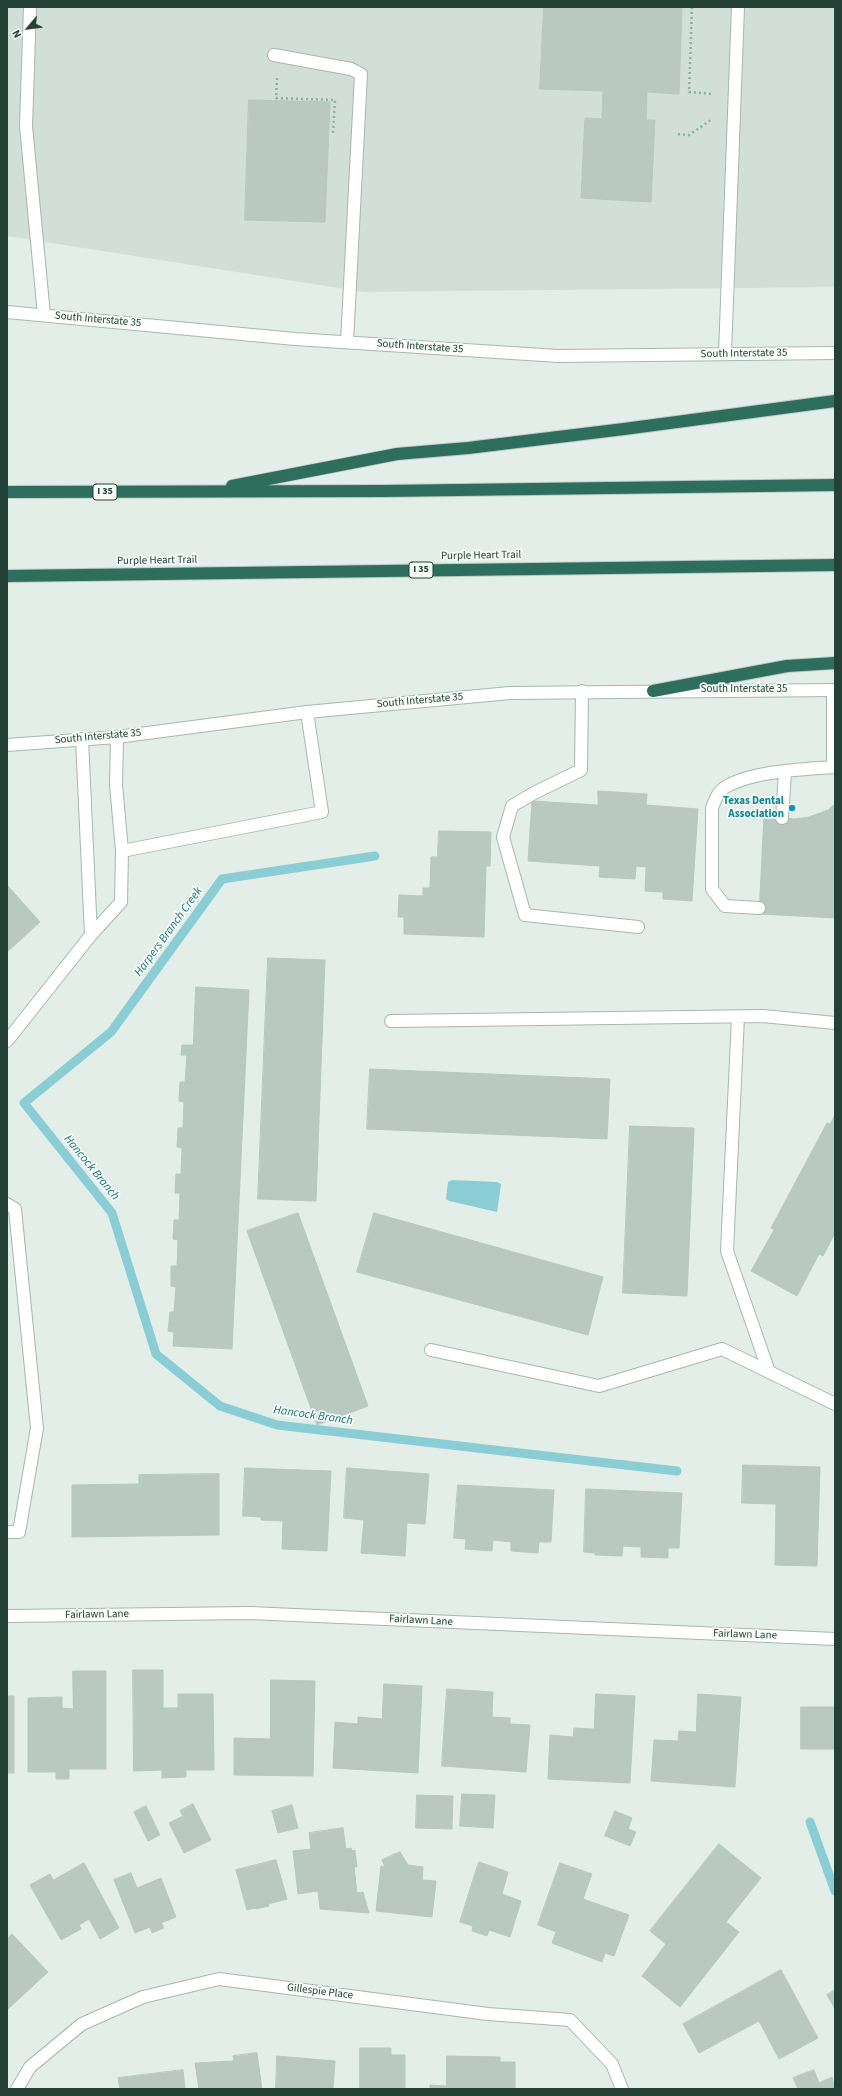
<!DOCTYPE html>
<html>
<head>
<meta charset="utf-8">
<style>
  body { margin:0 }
  #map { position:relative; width:842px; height:2096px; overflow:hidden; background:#e4eee9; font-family:"Source Sans 3",sans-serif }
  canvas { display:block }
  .frame { position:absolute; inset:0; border:8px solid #234137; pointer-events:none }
  .north { position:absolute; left:8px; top:8px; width:40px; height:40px; -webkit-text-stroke:3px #f5faf7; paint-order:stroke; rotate:242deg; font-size:11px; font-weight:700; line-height:16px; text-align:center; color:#234137 }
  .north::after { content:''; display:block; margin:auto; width:14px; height:18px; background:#234137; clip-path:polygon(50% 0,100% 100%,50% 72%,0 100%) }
</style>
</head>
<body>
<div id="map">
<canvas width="842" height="2096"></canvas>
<div class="frame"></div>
<div class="north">N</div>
</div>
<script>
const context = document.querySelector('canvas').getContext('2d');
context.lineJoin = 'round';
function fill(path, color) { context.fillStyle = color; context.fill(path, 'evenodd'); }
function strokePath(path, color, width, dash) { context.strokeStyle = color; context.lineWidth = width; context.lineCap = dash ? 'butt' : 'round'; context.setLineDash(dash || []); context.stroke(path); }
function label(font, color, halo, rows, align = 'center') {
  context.font = font + ' "Source Sans 3",sans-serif'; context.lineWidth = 3.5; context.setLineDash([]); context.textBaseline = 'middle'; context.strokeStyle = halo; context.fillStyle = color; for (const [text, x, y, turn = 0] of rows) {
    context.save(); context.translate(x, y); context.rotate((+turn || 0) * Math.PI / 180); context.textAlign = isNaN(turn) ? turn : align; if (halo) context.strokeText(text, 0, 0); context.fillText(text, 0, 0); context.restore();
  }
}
fill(new Path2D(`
  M7,7H835V287L364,292L7,236Z`), '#d2ded8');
fill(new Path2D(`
  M452,1180L497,1182L501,1184L497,1212L449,1201L446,1199L448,1182Z`), '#8bcdd4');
strokePath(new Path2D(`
  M375,856L222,879L111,1032L24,1103L112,1213L156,1354L220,1406L277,1425L677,1471
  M810,1822L835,1891`), '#8bcdd4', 9);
const building = new Path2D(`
  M544,7H682L679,94L647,92L646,120H655L651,202L581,198L585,118L602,119L603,91L540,89Z
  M249,100L330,102L325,222L245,220Z
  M598,791L647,794L646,805L698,809L692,901L663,899V892L645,891L646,867L636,866L635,879L599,877L600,866L528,861L532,801L598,805Z
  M835,804V918L759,914L764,816L795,819L809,817L828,810Z
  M439,831L491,832L490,866H486L484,937L404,934V917H398L399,895L423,896V888H430L431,857H437Z
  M7,885L40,922L7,952Z
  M268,958L325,960L316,1201L258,1199Z
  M196,987L249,990L232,1349L173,1346L174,1332L168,1331L170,1312H174L176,1287L171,1286V1266H177L178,1240L173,1239L174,1220H179L180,1193H175L176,1174H181L182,1148L177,1147L178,1128H183L184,1102L179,1101L180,1082H185L187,1055H181L182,1045H193Z
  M370,1069L610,1079L607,1139L367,1129Z
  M835,1115V1233L823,1256L819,1254L797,1296L751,1271L774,1230L771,1228L827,1123L830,1124Z
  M630,1126L694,1128L687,1296L623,1293Z
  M298,1213L368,1406L317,1425L247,1231Z
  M374,1213L603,1277L588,1335L357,1272Z
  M743,1465L820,1467L817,1566L775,1565L776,1504L742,1503Z
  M245,1468L331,1471L327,1551L282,1549L283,1521L261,1520V1517L243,1516Z
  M347,1468L429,1474L425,1524L407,1523L405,1556L361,1553L364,1520L344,1518Z
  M219,1474V1535L72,1537V1485L139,1484V1475Z
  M458,1485L554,1490L551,1542H539L538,1553L511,1551V1542L493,1540L492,1551L465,1549L466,1539L454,1538Z
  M586,1489L682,1493L679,1548H668V1558L641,1557V1547L623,1546L622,1556L595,1555V1553L584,1552Z
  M133,1670H163V1708H178V1694H213L214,1770H186V1777L162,1778V1770L134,1771Z
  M73,1671H106V1769H69V1779H56V1772H28V1698L62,1697V1708L73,1709Z
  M271,1680L315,1681L313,1776L234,1775V1738L270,1739Z
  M384,1684L422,1686L418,1773L333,1768L335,1722L358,1724V1717L382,1719Z
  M447,1689L493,1692L492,1717L510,1718V1724L530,1725L526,1772L442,1766Z
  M596,1694L635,1696L630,1783L548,1779L550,1735L573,1737L574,1728L594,1729Z
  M698,1694L741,1697L735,1787L651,1781L654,1740L678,1741L679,1731L696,1732Z
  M7,1696H14V1773H7Z
  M801,1707H835V1749H801Z
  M462,1794L495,1795L493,1828L460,1826Z
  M417,1795L453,1796L452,1829L416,1828Z
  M193,1804L211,1840L184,1853L169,1823L183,1816L180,1811Z
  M292,1805L298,1828L278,1833L272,1811Z
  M146,1806L160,1835L148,1841L134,1812Z
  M615,1811L632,1818L628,1829L636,1832L630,1846L605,1836Z
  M343,1828L346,1849L351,1848L352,1851L355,1850L357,1867H354L357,1893L363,1892L369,1913L320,1909L318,1891L298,1894L293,1851L311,1849L309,1833Z
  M719,1844L761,1878L726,1922L739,1932L680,2007L642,1976L666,1944L650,1931Z
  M400,1852L408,1865L423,1867L422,1880L436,1881L432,1917L376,1911L381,1866L385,1867L382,1860Z
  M276,1860L287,1899L268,1904L269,1906L256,1909L255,1908L247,1910L236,1870Z
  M479,1862L508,1872L502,1894L521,1901L510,1937L489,1930L487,1936L472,1931L473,1926L460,1922Z
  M84,1863L119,1928L100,1939L89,1919L79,1925L81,1929L61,1940L30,1885L50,1874L53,1880Z
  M560,1863L592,1874L583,1899L629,1915L614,1956L605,1953L602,1962L552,1943L556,1932L538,1925Z
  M131,1873L137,1888L161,1878L176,1917L161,1923L164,1928L152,1933L150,1927L135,1933L114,1880Z
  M12,1934L48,1972L7,2010V1939Z
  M781,1970L818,2038L779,2059L759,2021L699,2053L683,2024Z
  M835,1990V2009L827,1995Z
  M360,2048H391V2055H405V2089H360Z
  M257,2053L262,2089H199L195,2063L234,2061L233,2056Z
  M277,2056L335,2061L333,2089H276Z
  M447,2056L500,2057V2062H515V2089H430V2085L446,2086Z
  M183,2070L185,2089H120L118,2078Z
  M814,2070L819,2083L832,2077L835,2089H798L793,2078Z`);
fill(building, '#b9c9c2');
strokePath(building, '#b6c8c0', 1);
const lane = new Path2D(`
  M30,7L26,126L44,315
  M274,55L351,69L361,74L347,342
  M725,354L738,7
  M582,691L581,770L534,793L512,806L503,837L525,915L638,927
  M82,739L91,935
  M833,767V690
  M782,818L785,772
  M122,851L322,812L307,712
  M759,908L725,906L712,889V808C715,800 718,791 727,786C754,771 804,769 835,767
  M738,1017L727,1251L769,1372
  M391,1021L763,1016L835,1023
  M7,1041L91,935L121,902L122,851L116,785L117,737
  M7,1204L15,1209L37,1428L19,1532H7
  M431,1350L599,1386L722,1349L835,1404`);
const street = new Path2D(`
  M7,1616L250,1613L835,1639
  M17,2089L30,2067L82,2024L143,1997L219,1979L488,2014L570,2020L612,2064L622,2089`);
const secondary = new Path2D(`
  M7,312L295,339L558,356L835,353
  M7,745L117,737L307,712L510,693L835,690`);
const highway = new Path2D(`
  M232,486L397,454L468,448L624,429L835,401
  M7,492L383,491L835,485
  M7,576L835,565
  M653,691L787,666L835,663`);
strokePath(lane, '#a6b7b0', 14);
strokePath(street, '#a6b7b0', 14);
strokePath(secondary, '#a2bab0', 14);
strokePath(highway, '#c1cac7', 14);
strokePath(new Path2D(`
  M692,7L689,92L713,94
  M277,78L276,98L335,100L333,133
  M678,134L689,135L711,120`), '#84b3a1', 2.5, [2, 3]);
strokePath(lane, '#fff', 12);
strokePath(street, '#fff', 12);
strokePath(secondary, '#fff', 12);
strokePath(highway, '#2d6e5d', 12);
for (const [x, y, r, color] of [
  [792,808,4,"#0f9aa8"]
]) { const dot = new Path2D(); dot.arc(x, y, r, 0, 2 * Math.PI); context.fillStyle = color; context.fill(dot); strokePath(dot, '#f5faf7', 1.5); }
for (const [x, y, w] of [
  [105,492,24],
  [421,570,24]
]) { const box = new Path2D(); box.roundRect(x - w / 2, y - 8, w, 16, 3); context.fillStyle = '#f5faf7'; context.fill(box); strokePath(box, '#234137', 1); }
label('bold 10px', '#234137', null, [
  ["I 35",105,492],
  ["I 35",421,570]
]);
label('11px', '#234137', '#f5faf7', [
  ["South Interstate 35",98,320,5],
  ["South Interstate 35",420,347,4],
  ["South Interstate 35",744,354,-1],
  ["Purple Heart Trail",481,556,-1],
  ["Purple Heart Trail",157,561,-1],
  ["South Interstate 35",744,690],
  ["South Interstate 35",420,701,-5],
  ["South Interstate 35",98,737,-5],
  ["Fairlawn Lane",97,1615,-1],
  ["Fairlawn Lane",421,1621,3],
  ["Fairlawn Lane",745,1635,2],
  ["Gillespie Place",320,1992,7]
]);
label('bold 11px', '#0d838f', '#f5faf7', [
  ["Texas Dental",784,802],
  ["Association",784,815]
], 'right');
label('italic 12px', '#1a747f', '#f5faf7', [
  ["Harpers Branch Creek",169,932,-54],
  ["Hancock Branch",91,1168,51],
  ["Hancock Branch",313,1416,8]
]);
</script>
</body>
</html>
